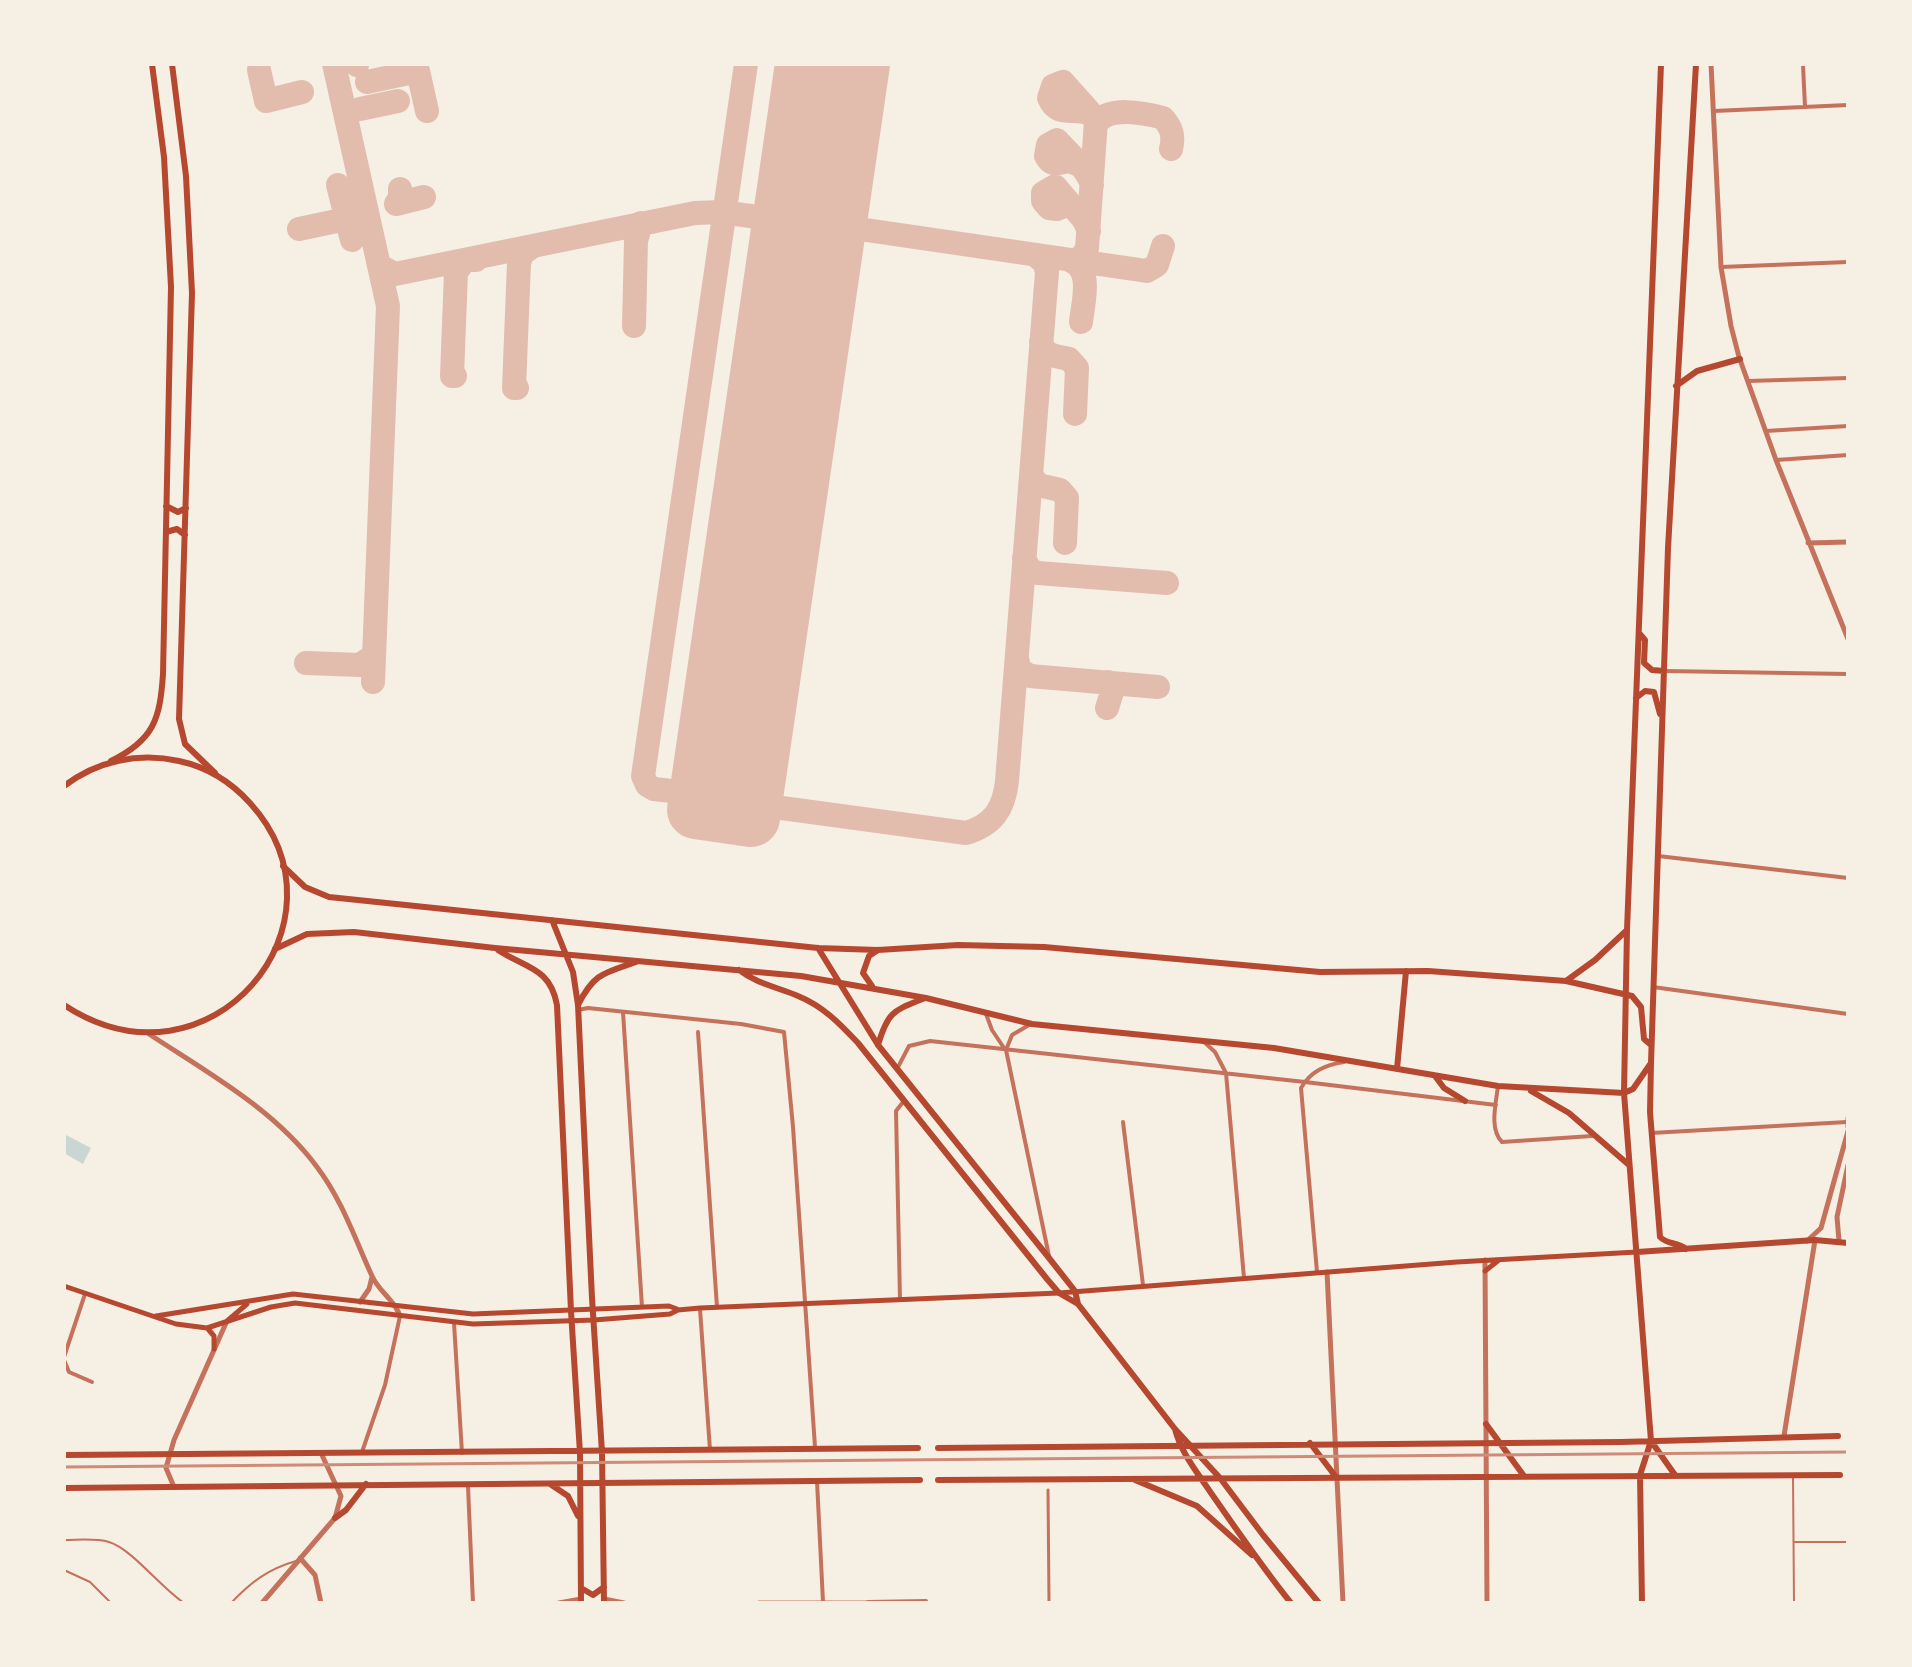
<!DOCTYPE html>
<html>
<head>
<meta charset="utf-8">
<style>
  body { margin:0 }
  #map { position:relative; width:1912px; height:1667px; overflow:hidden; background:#f6efe4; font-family:"Source Serif 4",serif }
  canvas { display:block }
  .frame { position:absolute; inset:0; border:66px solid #f6efe4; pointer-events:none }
</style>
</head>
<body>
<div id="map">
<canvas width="1912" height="1667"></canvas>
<div class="frame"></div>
</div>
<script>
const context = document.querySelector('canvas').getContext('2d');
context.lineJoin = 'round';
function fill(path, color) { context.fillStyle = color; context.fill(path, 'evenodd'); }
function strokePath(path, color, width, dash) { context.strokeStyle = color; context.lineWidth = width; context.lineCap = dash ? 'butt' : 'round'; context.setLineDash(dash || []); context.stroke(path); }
fill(new Path2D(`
  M64,1134L91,1148L83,1164L64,1153Z`), '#c9d6d2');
strokePath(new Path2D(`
  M334,64L388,306L373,682
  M357,64V65
  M259,70L266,101L302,92
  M367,82L418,71L427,111
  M360,109L398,101
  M1096,125C1106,105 1145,113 1163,118C1172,128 1174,136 1171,149
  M1079,165L1070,161C1059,162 1052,168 1046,156L1048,145L1057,140C1068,153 1087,168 1092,185
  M338,185L352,240
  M400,189V198L396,204L424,197
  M1073,208L1066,205L1057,209L1049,208L1043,201V193L1055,186L1084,220L1089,231
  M787,221C813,216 813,194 817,171
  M299,229L346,219
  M805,258C809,240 813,230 832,225L1147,271L1157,265L1163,246
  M380,266L395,274L695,213L721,212L787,221C808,233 805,251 803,272
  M1081,322C1083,302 1093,270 1071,261L1082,257L1087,248L1096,121C1094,117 1092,114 1089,111L1063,82L1053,86L1049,98C1059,121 1078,103 1094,117
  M634,326L636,241L641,223
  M1041,342C1045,357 1057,356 1069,359L1077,368L1075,414
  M455,376H452L456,272L465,260H476
  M517,388H514L519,263L522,254L533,246
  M1031,475L1038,485L1060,490L1067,498L1065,543
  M1024,558L1030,570L1038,573L1167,583
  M1017,658L1019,669L1030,676L1158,687
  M306,663L360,665L367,660
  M746,663L731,775L735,793L745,803L966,833C993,825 1004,809 1007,781L1047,272L1044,262L1036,256
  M1107,708L1113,689L1108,682
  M730,762L724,780L706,795L654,789L647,785L643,776L746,64`), '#e2bdae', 24);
strokePath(new Path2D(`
  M804,64L696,810L751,818L861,64`), '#e2bdae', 58);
strokePath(new Path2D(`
  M1793,1476L1794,1603
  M64,1540C79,1540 95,1538 109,1542C132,1549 161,1588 184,1603
  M1795,1542H1848
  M64,1570L90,1582L111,1603
  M231,1603C251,1582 268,1569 296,1561`), '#c5725c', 2);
strokePath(new Path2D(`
  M1048,1490L1049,1603`), '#c5725c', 3);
strokePath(new Path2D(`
  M1753,64H1827
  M1803,65L1805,107
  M1714,111L1848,105
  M1721,267L1848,262
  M1748,381L1848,378
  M1766,431L1848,426
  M1776,460L1848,455
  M1664,671L1848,674
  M1658,856L1848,878
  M1653,987L1848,1014
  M578,1010L588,1008L741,1024L784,1032L793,1127L815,1447
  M623,1012L642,1307
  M986,1014L992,1030L1004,1048
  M1029,1025L1012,1035L1006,1050L1049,1256
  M698,1032L717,1307
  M1203,1041L1215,1052L1226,1073L1244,1278
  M897,1069L909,1046L930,1041L1305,1082L1496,1105
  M1498,1086C1496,1103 1489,1129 1502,1142L1592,1136
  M1123,1122L1143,1285
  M1651,1133L1847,1122
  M1317,1272L1301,1088C1311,1071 1325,1065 1344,1062
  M900,1300L896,1111L903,1102
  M700,1309L710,1450
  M454,1323L462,1453
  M64,1357L85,1294
  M64,1360L69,1372L92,1382
  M362,1452L385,1385L400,1316
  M817,1481L823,1602
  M468,1486L473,1603
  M868,1602L926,1601`), '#c5725c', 4);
strokePath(new Path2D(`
  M1711,64L1721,267L1731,326L1739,357L1776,460L1848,639
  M1808,543L1848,542
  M149,1034C208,1073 274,1109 317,1167C342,1200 355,1239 372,1276C379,1292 395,1300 400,1316
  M1848,1118V1127
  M1807,1241L1821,1228L1848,1131
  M1839,1241L1837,1217L1848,1165
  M1485,1260L1487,1603
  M1327,1272L1343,1603
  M360,1302L369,1289L372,1277
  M1784,1436L1815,1240
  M174,1487L166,1468L174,1440L226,1323
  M300,1558L315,1575L321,1603
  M604,1599L624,1603
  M262,1603L335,1518L341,1496L321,1453
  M559,1603L581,1599
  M759,1603H868`), '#c5725c', 5);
strokePath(new Path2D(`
  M1485,1271L1499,1260
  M64,1286L176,1324L207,1328L271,1307L295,1303L473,1324L594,1320L670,1314L678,1310L700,1308L1059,1293L1457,1262L1637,1252
  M156,1316L293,1294L473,1314L669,1306L677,1309
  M227,1321L247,1304
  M208,1329L214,1336V1349`), '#b5482f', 5);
strokePath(new Path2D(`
  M172,64L186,176L192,293L179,719L185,744L215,773
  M1676,386L1697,371L1740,359
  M166,506L178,512L186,508
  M166,532L177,529L185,535
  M1639,633L1645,640L1644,663L1652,670L1664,671
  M1636,698L1645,691L1654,692L1660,714
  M111,761C154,740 160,719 163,674L171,287L164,157L152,64
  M283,866L305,887L329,897L818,948L878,950L958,945L1044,947L1320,972L1428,971L1566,981L1632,996L1641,1007L1644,1039L1651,1045
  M552,920L573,972L578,1005L592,1298L602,1452L604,1603
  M818,948L878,1045L1049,1258L1075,1291L1078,1304
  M275,949L307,934L354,932L495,948L801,976L926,998L1032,1024L1274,1048L1498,1086L1624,1093L1633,1089L1651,1063
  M498,950C525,968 550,967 557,1005L571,1311L580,1453L581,1603
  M739,970C757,984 777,987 798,996C823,1006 840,1024 858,1043L1047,1279L1059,1293L1078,1304L1175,1429L1220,1478L1263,1535L1319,1603
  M1566,981L1595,960L1627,930
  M872,986L863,973L869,956L878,950
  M578,1005C594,973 604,973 636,962
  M878,1045C888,1011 893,1011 925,998
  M1397,1069L1406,971
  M1435,1076L1444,1088L1465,1101
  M1531,1091L1569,1113L1629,1165
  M1686,1249C1678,1242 1668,1245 1660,1237L1650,1112L1651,1063L1668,548L1696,64
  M1637,1252L1815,1240L1848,1243
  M1486,1424L1524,1476
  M1175,1429C1181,1453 1197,1472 1211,1493C1237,1530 1262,1567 1291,1603
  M1651,1441L1675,1475
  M1310,1443L1336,1477
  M938,1448L1621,1442L1838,1436
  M64,1455L918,1448
  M938,1480L1840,1475
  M1135,1480L1197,1506L1252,1555
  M550,1484L568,1496L578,1516
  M64,1488L920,1480
  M335,1518L346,1510L366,1484
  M581,1588L593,1595L604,1587
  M1642,1603L1640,1475L1651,1441L1624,1093L1627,930L1661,64`), '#b5482f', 6);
strokePath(new Path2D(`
  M64,786C97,761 138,752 179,761C207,767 231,782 250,803C358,922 210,1101 64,1005`), '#b5482f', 6);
strokePath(new Path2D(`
  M64,1467L1848,1452`), '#cf8b77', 3);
</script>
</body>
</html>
